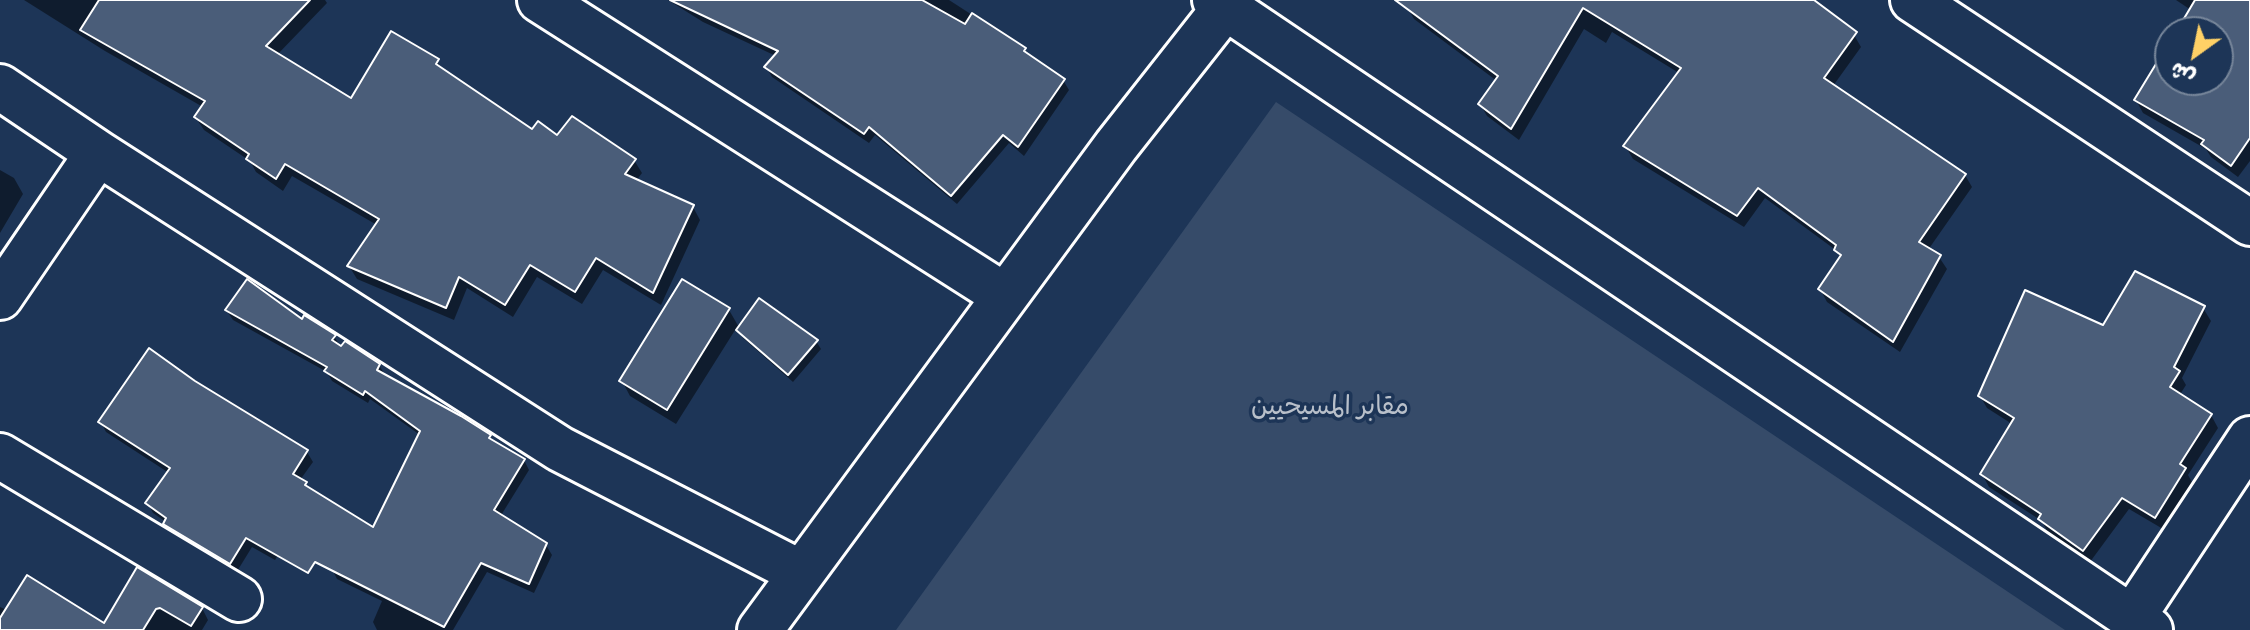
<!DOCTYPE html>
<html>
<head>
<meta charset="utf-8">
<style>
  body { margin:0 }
  #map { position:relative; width:2250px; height:630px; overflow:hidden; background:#1d3557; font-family:"Patrick Hand","Playpen Sans Arabic",sans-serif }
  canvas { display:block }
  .north { position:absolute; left:2154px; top:16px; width:80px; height:80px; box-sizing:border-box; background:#1d3557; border:2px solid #77869a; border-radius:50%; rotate:213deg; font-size:22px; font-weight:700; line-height:32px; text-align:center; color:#fff }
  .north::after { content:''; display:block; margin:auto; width:28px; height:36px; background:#ffd166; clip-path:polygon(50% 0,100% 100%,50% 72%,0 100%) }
</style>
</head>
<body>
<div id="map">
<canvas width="2250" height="630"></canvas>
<div class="north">ش</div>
</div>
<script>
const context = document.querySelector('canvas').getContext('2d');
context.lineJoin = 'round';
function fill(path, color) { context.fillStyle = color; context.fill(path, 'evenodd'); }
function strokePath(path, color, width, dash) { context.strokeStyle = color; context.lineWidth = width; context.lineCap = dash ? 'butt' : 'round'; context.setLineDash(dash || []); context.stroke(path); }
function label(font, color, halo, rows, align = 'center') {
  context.font = font + ' "Patrick Hand","Playpen Sans Arabic",sans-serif'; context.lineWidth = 7; context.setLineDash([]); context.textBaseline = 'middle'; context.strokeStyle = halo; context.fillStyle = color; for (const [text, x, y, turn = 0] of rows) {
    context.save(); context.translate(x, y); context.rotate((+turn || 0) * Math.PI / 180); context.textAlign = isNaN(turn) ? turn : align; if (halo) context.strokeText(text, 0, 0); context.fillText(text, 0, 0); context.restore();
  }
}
fill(new Path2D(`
  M1276,102L2065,630H896Z`), '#364b69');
fill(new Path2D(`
  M24,0H325L327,3L277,55L352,101L437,61L443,71L532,132L634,160L642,173L636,181L693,207L700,220L661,305L603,270L582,304L537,277L513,317L467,288L454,320L357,279L349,266L377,225L292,176L283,191L256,172L250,161L204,130L196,118L203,107L105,51Z
  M668,0H949L1025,49L1029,57L1063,80L1069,90L1024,156L1009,143L957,204L875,135L869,143L772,77L767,68L776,56L703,22Z
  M1412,0H1795L1854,35L1861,47L1833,86L1965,175L1972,187L1928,250L1939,257L1947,269L1900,352L1827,302L1820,289L1841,259L1837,251L1765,198L1744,227L1633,159L1626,147L1679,73L1612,32L1606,43L1584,29L1519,140L1487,116L1480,104L1497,81L1414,19L1407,7Z
  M2176,0H2250V161L2238,177L2211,157L2206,149L2143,113L2136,100L2170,45V80H2218V32H2178L2191,10Z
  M0,170L14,178L23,194L0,233Z
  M2203,308L2211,321L2182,378L2186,385L2179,396L2211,415L2218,428L2188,475L2192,482L2163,529L2129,509L2090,562L2047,531L2042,521L1989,487L1982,474L2012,424L1987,408L1980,396L2104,327Z
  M729,310L740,329L816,341L821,349L793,382L743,338L737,327L676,424L630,396L622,381Z
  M227,311L303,322L334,336L342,349L379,365L385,375L490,436L494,443L524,460L529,470L500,517L546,545L552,555L534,593L487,572L453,630H377L373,622L382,601L337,579L332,569L374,530L420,435L370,399L368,403L332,381L327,372L233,320Z
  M194,383L307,452L313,462L300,480L305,484L313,499L275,560L252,547L236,573L171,534L166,522L153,513L148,503L169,473L106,432L101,422Z
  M138,570L202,608L208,620L202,630H0V607L7,610L105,626Z`), '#0007');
const building = new Path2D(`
  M99,0H310L266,46L351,98L391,31L439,59L436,64L532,129L538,121L557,135L572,116L636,159L625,174L694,205L653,293L596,258L575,292L530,265L505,305L459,277L446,308L347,266L379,219L285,164L276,179L246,159L249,154L194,117L205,101L80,30Z
  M670,0H922L965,24L972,13L1026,48L1024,51L1065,79L1018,147L1003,135L951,196L869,127L864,134L764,67L778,51Z
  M1395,0H1814L1857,32L1824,78L1966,174L1919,242L1941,255L1893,342L1818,289L1841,255L1834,250L1836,245L1758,188L1737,216L1623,146L1681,68L1583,8L1511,129L1478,104L1498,76Z
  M2195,0H2250V138L2231,166L2201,144L2204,140L2134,100L2170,41V80H2218V32H2176Z
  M2135,271L2205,306L2174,367L2180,371L2170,387L2212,414L2180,464L2186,468L2155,518L2122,498L2083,551L2038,519L2041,514L1980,474L2014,418L1978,396L2025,290L2103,325Z
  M247,279L302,319L304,315L336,335L332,340L341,346L345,341L380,364L377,370L461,416L491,435L489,438L525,459L494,510L547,543L529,584L481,563L444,627L315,562L308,573L246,538L230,564L163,524L166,518L145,503L170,468L98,422L149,348L195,381L308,450L293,474L307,482L305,485L373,527L420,431L365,391L363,395L324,371L327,367L225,310Z
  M682,279L730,308L667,410L619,381Z
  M759,298L818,340L788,375L736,330Z
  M137,567L203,607L191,626L160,608L156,609L143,630H0V618L27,575L104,623Z`);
fill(building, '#4a5d79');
strokePath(building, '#fff', 2);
const street = new Path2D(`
  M540,0L1005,296
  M1215,0L2150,630
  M1913,0L2250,223
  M0,87L98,153L560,449L801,573
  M0,297L98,153
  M0,456L239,599
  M2132,618L2250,439
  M760,630L1116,146L1231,0`);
strokePath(street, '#fff', 50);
strokePath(street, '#1d3557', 44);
label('26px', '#b9c0ca', '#1d3557', [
  ["مقابر المسيحيين",1330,407]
]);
</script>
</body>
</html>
